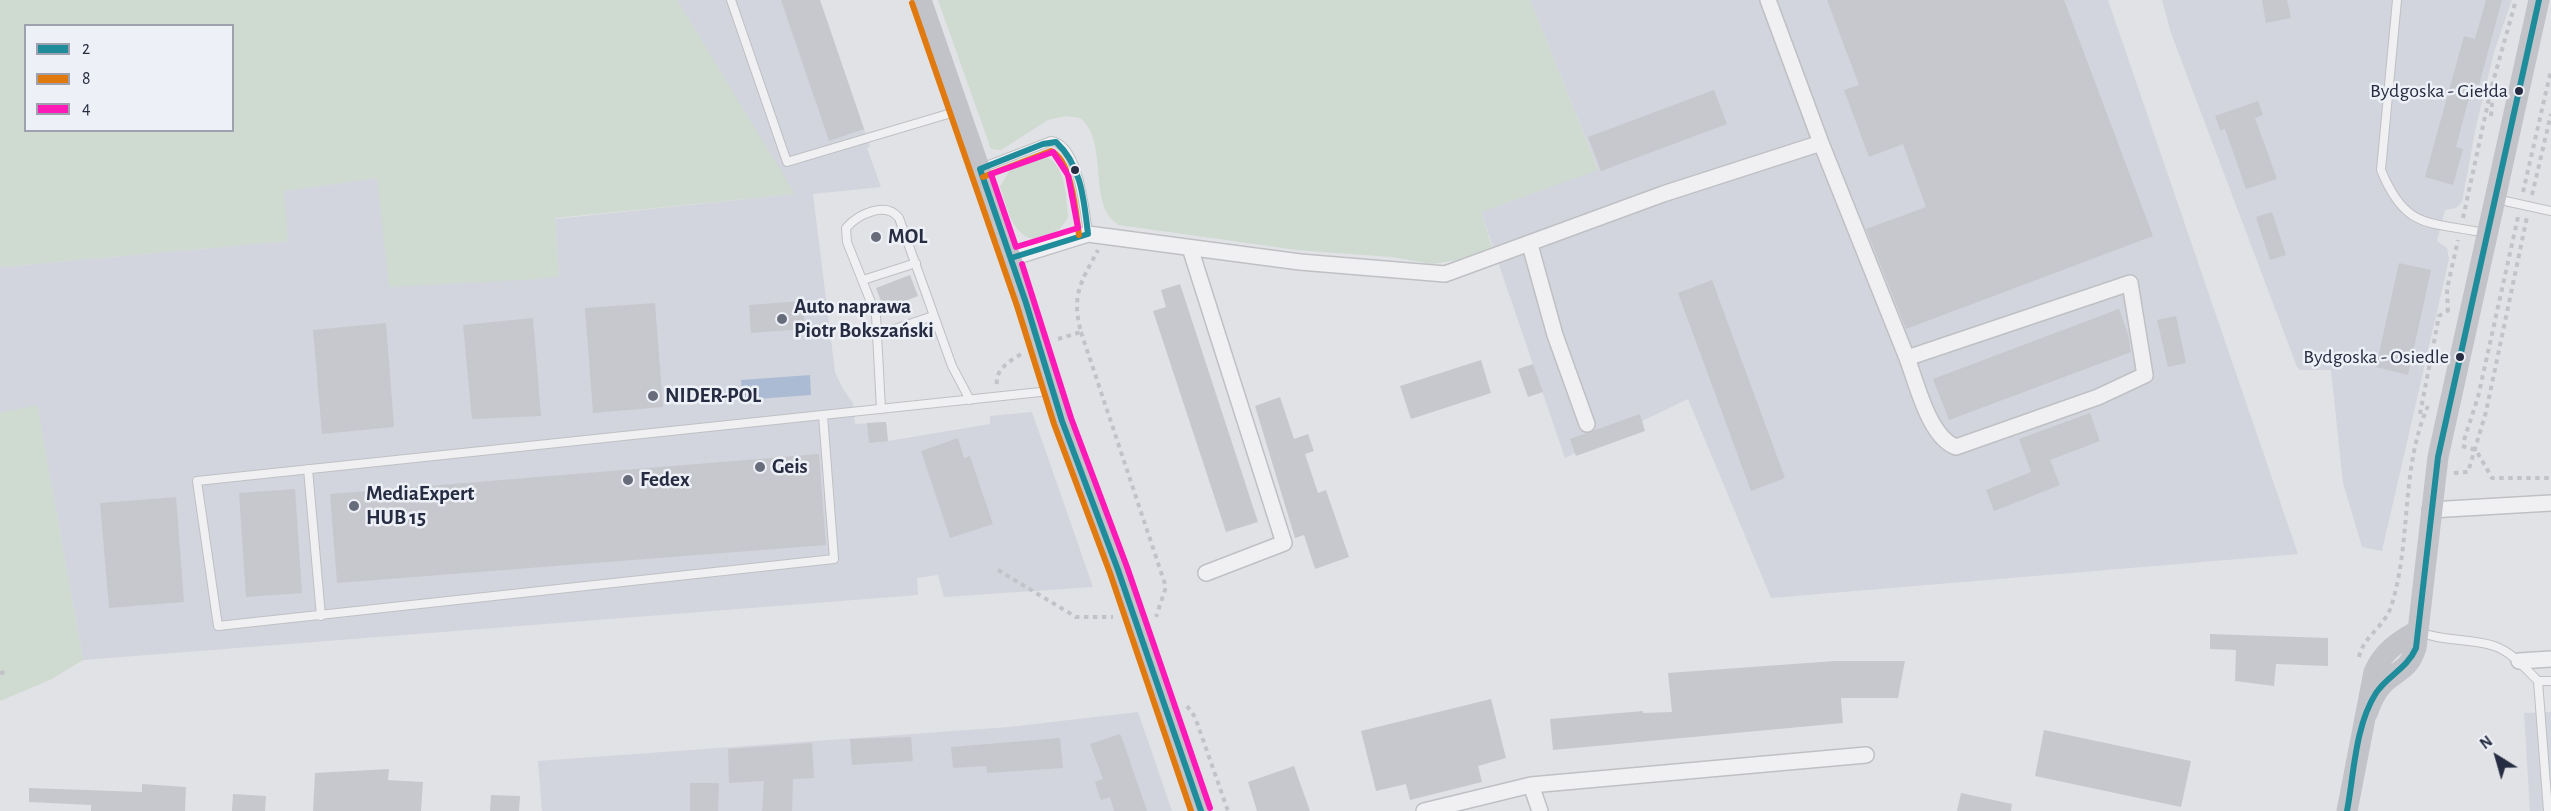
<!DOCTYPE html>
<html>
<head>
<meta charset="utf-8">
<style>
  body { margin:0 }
  #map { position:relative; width:2551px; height:811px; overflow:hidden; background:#e1e2e6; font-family:"Alegreya Sans",sans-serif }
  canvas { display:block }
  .legend { position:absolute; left:24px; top:24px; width:210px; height:108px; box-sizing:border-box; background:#edf0f6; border:2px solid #9da2ae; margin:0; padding:8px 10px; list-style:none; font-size:18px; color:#262c41 }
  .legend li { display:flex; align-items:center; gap:12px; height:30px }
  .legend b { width:30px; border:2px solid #9da2ae }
  .north { position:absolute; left:2467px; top:727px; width:60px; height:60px; -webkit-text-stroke:4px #edf0f6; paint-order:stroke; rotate:323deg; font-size:16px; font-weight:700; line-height:24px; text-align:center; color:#262c41 }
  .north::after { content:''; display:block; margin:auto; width:21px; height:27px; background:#262c41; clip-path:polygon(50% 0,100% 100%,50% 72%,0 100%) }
</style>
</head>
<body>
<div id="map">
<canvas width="2551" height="811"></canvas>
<ul class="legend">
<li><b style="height:8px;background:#1e8c9b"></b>2</li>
<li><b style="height:8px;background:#e17a0e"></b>8</li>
<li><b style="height:8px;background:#ff1ab8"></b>4</li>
</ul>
<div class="north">N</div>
</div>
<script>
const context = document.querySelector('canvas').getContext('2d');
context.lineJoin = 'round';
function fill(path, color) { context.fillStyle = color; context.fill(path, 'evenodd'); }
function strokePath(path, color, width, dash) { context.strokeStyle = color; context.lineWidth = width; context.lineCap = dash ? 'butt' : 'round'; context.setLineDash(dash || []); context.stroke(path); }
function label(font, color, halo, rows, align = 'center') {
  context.font = font + ' "Alegreya Sans",sans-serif'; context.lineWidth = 5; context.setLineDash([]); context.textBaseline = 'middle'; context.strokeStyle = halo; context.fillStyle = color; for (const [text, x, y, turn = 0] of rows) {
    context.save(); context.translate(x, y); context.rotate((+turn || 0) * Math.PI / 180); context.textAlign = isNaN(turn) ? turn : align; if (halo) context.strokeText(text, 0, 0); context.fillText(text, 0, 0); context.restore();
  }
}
fill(new Path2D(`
  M677,0H820L870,146L867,148L881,187L813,194L835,372L843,389L853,403L855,424L886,422L888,441L990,424V416L1032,412L1093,587L944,597L938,575L917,578L918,595L83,660L37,406L0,413V267L287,241L283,191L377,178L559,276L555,219L794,194Z
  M1530,0H2108L2298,554L1771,598L1688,399L1565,458L1481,212L1598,169Z
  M2162,0H2512L2495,49L2476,126L2462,202L2456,208L2445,210L2437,241L2447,248L2449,259L2382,551L2362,547L2343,483L2331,370H2300L2297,367L2171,33Z
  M1138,712L1172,811H542L538,761L1009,727Z
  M2551,712V811H2530L2524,713Z`), '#d2d5dd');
fill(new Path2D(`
  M0,0H677L795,194L555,218L559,276L539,279L389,287L377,178L284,191L288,241L0,267ZM26,26H232V130H26Z
  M938,0H1530L1598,170L1481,212L1492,247L1458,260L1432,264L1392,257L1297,250L1119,225C1086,206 1110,142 1080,118L1066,116L1048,120L1001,150L991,149Z
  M1043,156C1066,162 1066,197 1068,217C1058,237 1032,250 1016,227C1008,217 1005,200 1000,187L1011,168Z
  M37,405L83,660L52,679L0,701V413Z`), '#cfdad0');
fill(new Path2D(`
  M810,375L811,395L743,400L741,380Z`), '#acbbd4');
fill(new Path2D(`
  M781,0H820L864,129L829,141Z
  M1827,0H2064L2153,236L1906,329L1866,229L1926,207L1903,144L1869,157L1844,90L1859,85Z
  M2262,0H2287L2291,18L2266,23Z
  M2486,0H2502L2479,85L2473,83L2456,147L2463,149L2453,185L2425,177L2464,36L2475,39Z
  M1714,90L1727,124L1601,171L1588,137Z
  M2258,101L2263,115L2255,118L2277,179L2246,189L2225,129L2220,130L2215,116Z
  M2272,212L2286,255L2270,260L2256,217Z
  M2399,263L2431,270L2408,375L2376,367Z
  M910,275L918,296L884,309L876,288Z
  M1712,280L1785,478L1751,491L1678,293Z
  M1180,284L1258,522L1226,532L1153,311L1166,307L1161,290Z
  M803,301L805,329L751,333L749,305Z
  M655,303L663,407L593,413L585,308Z
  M2119,309L2128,334L2131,352L1949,420L1933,379Z
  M2176,316L2186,363L2168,367L2157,320Z
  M533,318L541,416L472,419L463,325Z
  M386,323L394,427L322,434L313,330Z
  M1481,360L1491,393L1411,419L1400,386Z
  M1533,364L1543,392L1528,397L1518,369Z
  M1280,397L1294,439L1308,434L1314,451L1305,454L1318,493L1326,490L1349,557L1315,569L1304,535L1295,538L1255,406Z
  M2090,413L2100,441L2050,460L2060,485L1994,511L1986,490L2031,472L2019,439Z
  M1640,414L1645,431L1576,456L1570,439Z
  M886,422L888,441L869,443L867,423Z
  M958,438L964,458L970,456L993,524L950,538L921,451Z
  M819,454L826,545L337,583L330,494Z
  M295,489L302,593L246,597L239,493Z
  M176,497L184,602L109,608L100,503Z
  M2210,634L2328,638V666L2276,664L2274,686L2235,681L2236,650L2210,649Z
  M1835,661H1905L1898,698H1841L1843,723L1553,750L1550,719L1643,711V713L1672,712L1668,673Z
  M1491,699L1506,758L1478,766L1482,782L1410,800L1406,784L1376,791L1361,731Z
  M2044,730L2191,761L2181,807L2035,776Z
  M1120,734L1123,741L1147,811H1114L1110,797L1101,800L1095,782L1103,779L1090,744Z
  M911,737L913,761L852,765L850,739Z
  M1060,738L1063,768L987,773L986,766L953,768L951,747Z
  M812,743L814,778L793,779L792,811H762L764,781L729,783L728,749Z
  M1294,766L1310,811H1257L1248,782Z
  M389,769L388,780L423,782L421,811H313L315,773Z
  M690,783H719L718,811H690Z
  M142,784L186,787L185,811H91V805L29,802V788L142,792Z
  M1961,793L2012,804L2011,811H1957Z
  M233,794L266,796L265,811H232Z
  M491,795L520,796L519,811H490Z`), '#c7c8cd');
const lane = new Path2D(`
  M731,0L787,162L958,111
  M2397,0L2381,170C2406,231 2429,221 2485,233
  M981,168L1051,141C1079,144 1085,213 1088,234
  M2496,199L2551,211
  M863,280L916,263
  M877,335L933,316
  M881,409L876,315L847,242L846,228C858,214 886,201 899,218L952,366L970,400
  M823,415L834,559L218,626L197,481L1050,391
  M308,469L321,616
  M2419,632C2444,642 2471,638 2494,646C2512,652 2525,668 2538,681H2551
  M2538,681L2548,811`);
const street = new Path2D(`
  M1821,143L1907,358L2130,283L2145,375L2098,397L1956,447C1929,437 1917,384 1907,358
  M1530,245L1555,335L1587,424
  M1190,248L1284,543L1206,573
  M1011,258L1088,234L1300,262L1445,274L1663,194L1821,143L1768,0
  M2430,510L2551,503
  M2519,661L2551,659
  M1531,785L1540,811
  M1424,811L1531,785L1866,755`);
strokePath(lane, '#bfc0c4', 10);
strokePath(street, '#bfc0c4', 18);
strokePath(new Path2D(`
  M2491,116L2493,90
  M2523,192L2551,70
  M2532,195L2551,114
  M2463,218L2491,89L2516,0
  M2448,312L2447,289L2458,240
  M1081,332L1166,587L1156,617
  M1058,339L1081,332C1071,295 1081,282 1098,250
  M997,384C995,369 1011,360 1023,353
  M2420,414L2439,316L2449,310
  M2464,440L2478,397L2518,217
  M2462,446L2476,450L2492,478H2551
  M2454,473L2468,472L2486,412L2527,217
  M998,570L1076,617H1113
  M2359,657C2363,637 2384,627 2391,607C2412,542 2400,469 2428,406
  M0,673L9,672
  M1187,706L1195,717L1228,811`), '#c2c3c9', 4, [4.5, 4.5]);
strokePath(lane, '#f0f0f3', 8);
strokePath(street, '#f0f0f3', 15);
strokePath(new Path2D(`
  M921,0L1026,303L1062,421L1118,570L1201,811
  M2367,714C2371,703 2375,692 2384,683C2399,669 2408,671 2416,648L2438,457L2539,0
  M2347,811L2374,672C2383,652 2397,642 2417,631`), '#c2c3c9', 21);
strokePath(new Path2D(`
  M1011,258L1088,234C1084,201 1082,166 1056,142L1043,144L980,169L1026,303L1062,421L1118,570L1201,811
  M2347,811C2354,774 2355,726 2376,693C2388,675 2407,669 2416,648L2438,457L2539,0`), '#1e8c9b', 6);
strokePath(new Path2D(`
  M912,3L1017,306L1054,424L1110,573L1191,811
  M983,177L1051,151C1072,160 1076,214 1079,235`), '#e17a0e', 6);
strokePath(new Path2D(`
  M1053,152L1068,175L1078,228L1016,247L991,174Z
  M1022,264L1071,418L1127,567L1210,808`), '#ff1ab8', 6);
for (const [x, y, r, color] of [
  [2519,91,5,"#262c41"],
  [1075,170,5,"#262c41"],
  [876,237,6,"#676c7b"],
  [782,319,6,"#676c7b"],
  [2460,357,5,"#262c41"],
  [653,396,6,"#676c7b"],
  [760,467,6,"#676c7b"],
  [628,480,6,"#676c7b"],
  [354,506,6,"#676c7b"]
]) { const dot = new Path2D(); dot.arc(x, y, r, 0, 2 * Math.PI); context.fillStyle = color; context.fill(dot); strokePath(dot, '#edf0f6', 2); }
label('20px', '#262c41', '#edf0f6', [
  ["Bydgoska - Giełda",2508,91],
  ["Bydgoska - Osiedle",2449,357]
], 'right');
label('bold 21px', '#262c41', '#edf0f6', [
  ["MOL",888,237],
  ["Auto naprawa",794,307],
  ["Piotr Bokszański",794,331],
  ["NIDER-POL",665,396],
  ["Geis",772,467],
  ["Fedex",640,480],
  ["MediaExpert",366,494],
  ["HUB 15",366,518]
], 'left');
</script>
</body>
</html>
